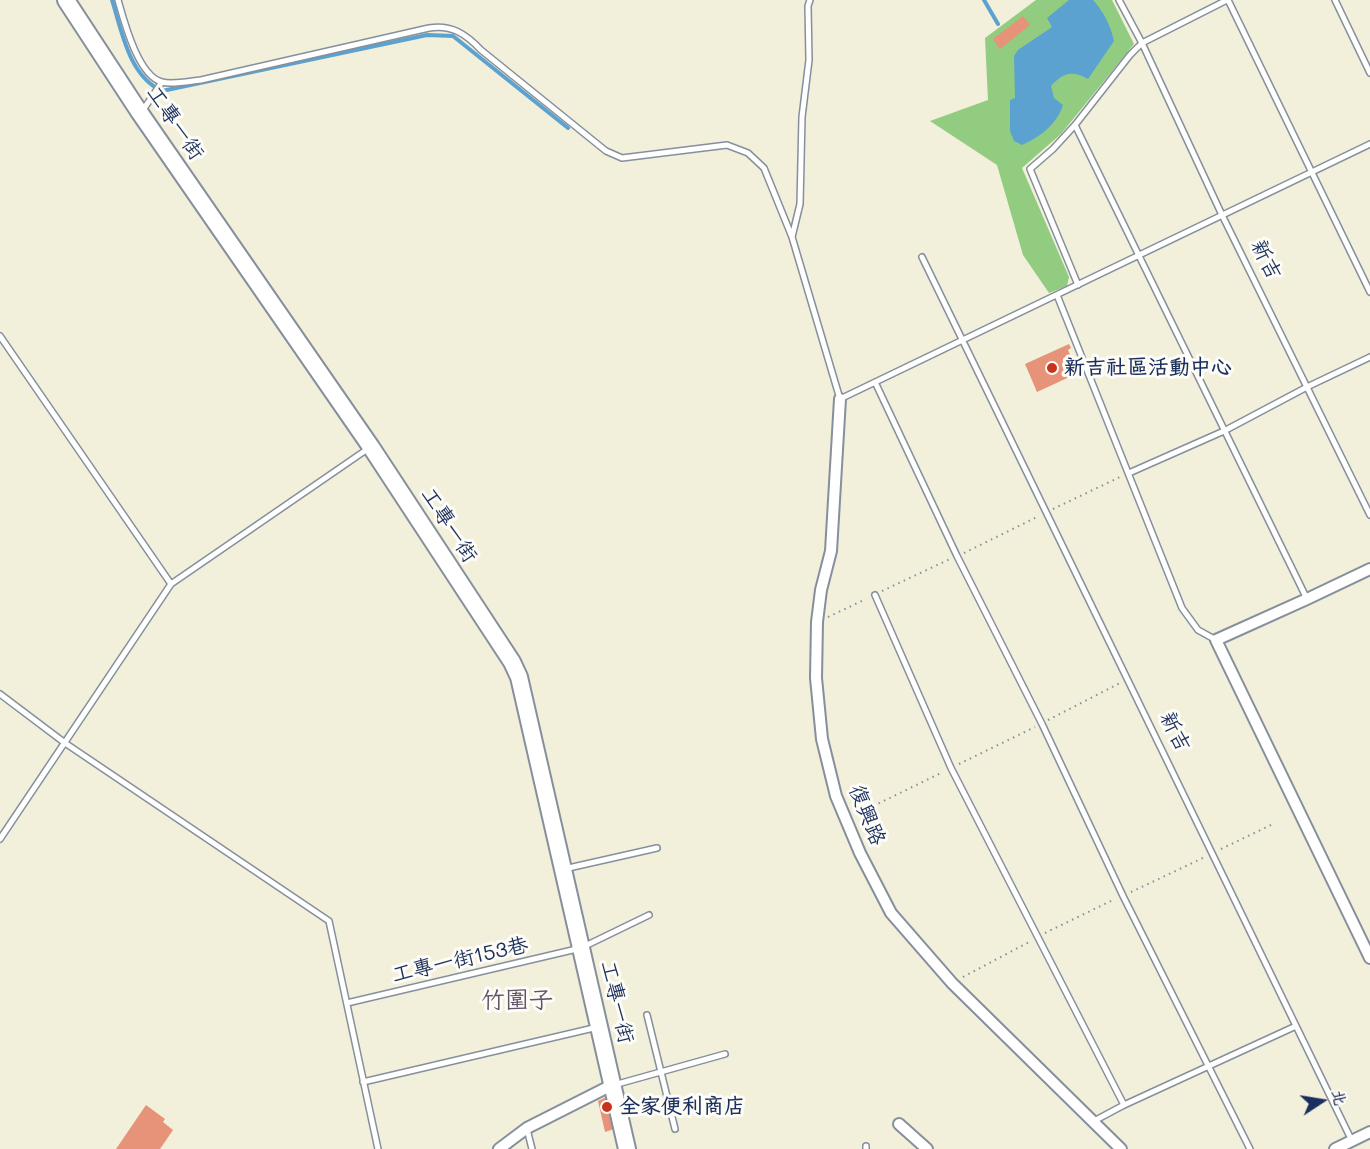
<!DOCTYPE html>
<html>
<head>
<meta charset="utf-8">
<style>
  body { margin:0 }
  #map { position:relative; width:1370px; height:1149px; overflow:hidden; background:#f2efdb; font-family:Mali,"LXGW WenKai TC",sans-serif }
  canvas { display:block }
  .north { position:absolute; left:1292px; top:1071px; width:60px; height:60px; -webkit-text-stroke:4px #fdfcf7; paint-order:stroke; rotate:78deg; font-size:16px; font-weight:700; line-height:24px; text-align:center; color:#1b2f5e }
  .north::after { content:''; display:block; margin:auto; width:21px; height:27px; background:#1b2f5e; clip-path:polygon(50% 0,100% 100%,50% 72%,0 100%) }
</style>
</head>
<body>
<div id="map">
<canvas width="1370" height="1149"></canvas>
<div class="north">北</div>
</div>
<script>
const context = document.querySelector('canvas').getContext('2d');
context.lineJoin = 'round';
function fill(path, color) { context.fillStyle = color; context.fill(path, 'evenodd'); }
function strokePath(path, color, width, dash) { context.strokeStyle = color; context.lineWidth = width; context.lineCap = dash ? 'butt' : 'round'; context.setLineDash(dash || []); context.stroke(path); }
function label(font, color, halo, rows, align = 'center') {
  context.font = font + ' Mali,"LXGW WenKai TC",sans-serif'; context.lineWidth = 6; context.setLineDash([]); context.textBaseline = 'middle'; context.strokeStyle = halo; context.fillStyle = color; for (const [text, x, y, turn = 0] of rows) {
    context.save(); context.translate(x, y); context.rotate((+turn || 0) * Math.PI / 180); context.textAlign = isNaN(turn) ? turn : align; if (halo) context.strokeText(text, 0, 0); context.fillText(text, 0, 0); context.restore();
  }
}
fill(new Path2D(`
  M1036,0H1112L1134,44L1061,134L1022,168L1069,277L1067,286L1049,293L1023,255L997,165L930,121L988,100L985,38Z`), '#91cc80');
fill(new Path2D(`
  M1069,0H1093C1103,11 1111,26 1114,41L1088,79C1072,70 1063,73 1051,86L1054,98L1063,105C1058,123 1039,138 1022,145L1014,141L1010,131V100L1015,98L1014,56L1018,50L1052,27L1047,18Z`), '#5ba2d1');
strokePath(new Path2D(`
  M112,0C122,32 129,76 162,91L427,35L453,36L568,128
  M984,0L998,24`), '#5ba2d1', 4);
fill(new Path2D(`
  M1023,16L1030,25L1000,49L993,39Z
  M1069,344L1071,348L1068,350L1078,373L1037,392L1025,364Z
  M610,1095L617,1128L605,1132L598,1101Z
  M146,1105L165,1119L163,1122L173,1130L160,1149H116Z`), '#e69379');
const lane = new Path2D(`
  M118,0C124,21 138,76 162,82C173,85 190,81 201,80L429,28C451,24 466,34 481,50L606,151L622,158L727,145L748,153L764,168L792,237
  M810,0L808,6L809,60L802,117L800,204L792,237L840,399L1370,144
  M1119,0L1142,43L1222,215L1370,515
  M1228,0L1370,292
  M1335,0L1370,73
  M143,110L162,82
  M1075,125L1307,599
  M922,257L1352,1141
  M1078,285L1030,169L1053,149L1075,125L1130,55L1142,43L1227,0
  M1057,295L1182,608L1198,630L1216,640
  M0,336L171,584
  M875,382L957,556L1042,724L1123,896L1250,1149
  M1129,473L1224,431L1307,387L1370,357
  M875,595L951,768L1124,1105L1094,1121
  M0,694L65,743L329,921L378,1149
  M0,839L171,584L369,448
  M564,869L657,848
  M347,1003L581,948L649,915
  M647,1015L675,1129
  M363,1082L598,1027
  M614,1085L725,1054
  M1124,1105L1296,1026
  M527,1129L532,1149
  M866,1146V1149`);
const street = new Path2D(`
  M840,399L831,551L821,590L817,622L816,678L822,739L836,796L860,853L891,913L952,983L1121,1149
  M1370,569L1307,599L1216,640L1370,958
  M899,1124L927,1149
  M499,1149L527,1128L612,1085
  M1335,1149L1370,1132`);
const secondary = new Path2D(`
  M66,0L140,113L371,447L512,662L519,677L627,1149`);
strokePath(lane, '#868f9c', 8);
strokePath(street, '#868f9c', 14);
strokePath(secondary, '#868f9c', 20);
strokePath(new Path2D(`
  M1053,509L1120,477
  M964,553L1039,516
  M882,591L950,559
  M828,617L866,599
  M1048,720L1120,683
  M959,764L1035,727
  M857,814L943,772
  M1221,849L1273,824
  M1131,892L1205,857
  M1045,933L1115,899
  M963,977L1029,942`), '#868f9c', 2, [1.5, 4.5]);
strokePath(lane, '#fff', 5);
strokePath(street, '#fff', 10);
strokePath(secondary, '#fff', 16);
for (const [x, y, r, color] of [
  [1052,368,6,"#c8321e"],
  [607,1107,6,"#c8321e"]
]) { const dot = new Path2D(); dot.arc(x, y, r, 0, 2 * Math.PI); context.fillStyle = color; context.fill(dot); strokePath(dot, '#fdfcf7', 2); }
label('21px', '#1b2f5e', '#fdfcf7', [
  ["工專一街",175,123,56],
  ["新吉",1266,260,64],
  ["工專一街",449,525,57],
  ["新吉",1175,732,64],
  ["復興路",867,815,68],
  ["工專一街153巷",460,960,-13],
  ["工專一街",617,1002,77]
]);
label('bold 21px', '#1b2f5e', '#fdfcf7', [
  ["新吉社區活動中心",1064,368],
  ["全家便利商店",619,1107]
], 'left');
label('24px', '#625267', '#fdfcf7', [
  ["竹圍子",517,1001]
]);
</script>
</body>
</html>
